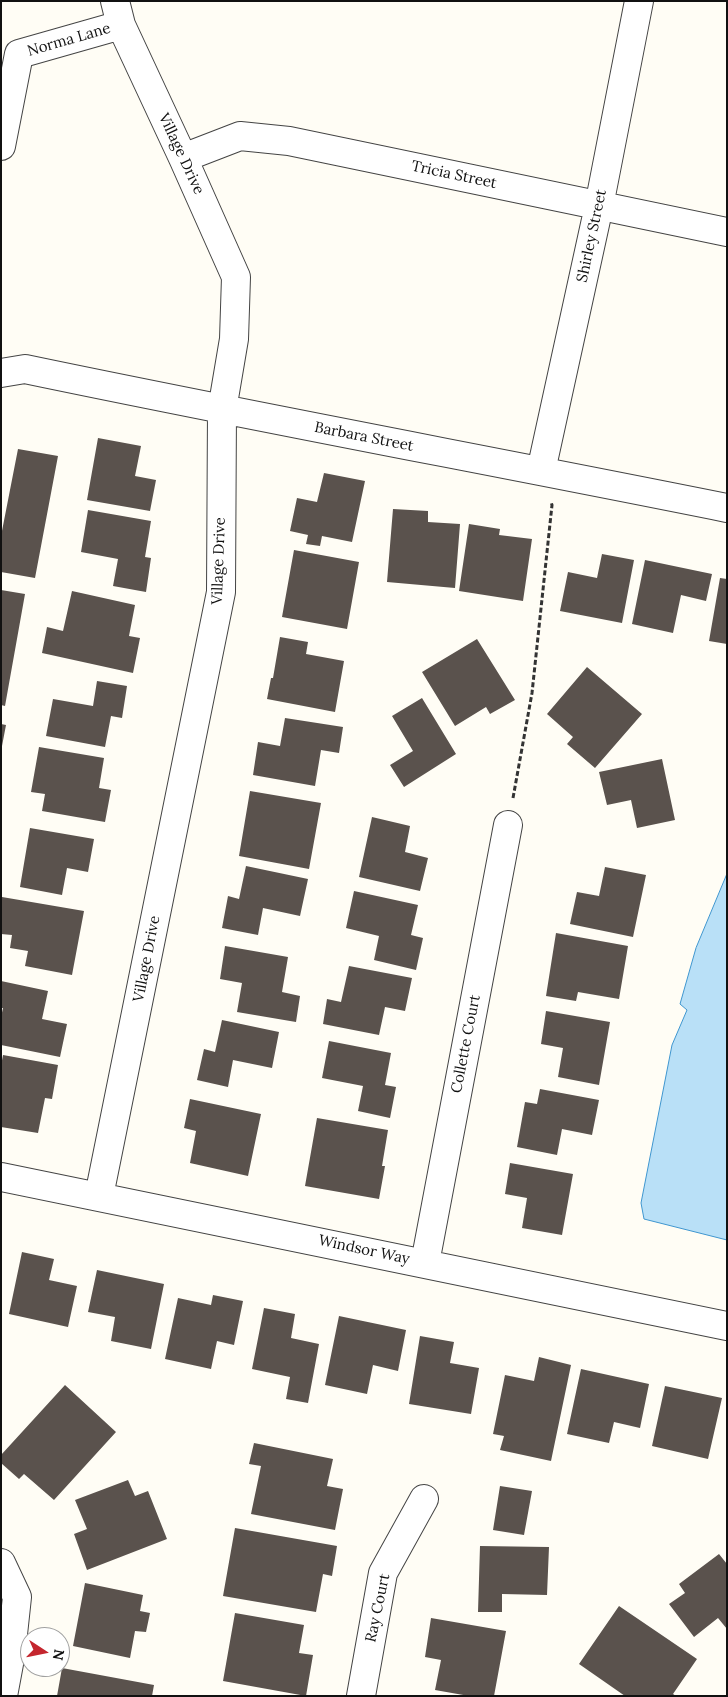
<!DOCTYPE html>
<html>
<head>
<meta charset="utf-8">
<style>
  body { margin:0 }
  #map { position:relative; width:728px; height:1697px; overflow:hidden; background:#fffdf5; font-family:Lora,serif }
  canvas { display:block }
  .frame { position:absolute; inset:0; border:2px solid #111; pointer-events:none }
  .north { position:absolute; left:20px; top:1627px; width:50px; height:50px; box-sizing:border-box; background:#fff; border:1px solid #a0a0a0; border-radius:50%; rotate:101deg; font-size:14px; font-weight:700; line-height:20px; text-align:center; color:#111 }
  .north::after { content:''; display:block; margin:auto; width:18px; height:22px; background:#c4262e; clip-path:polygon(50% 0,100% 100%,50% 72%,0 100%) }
</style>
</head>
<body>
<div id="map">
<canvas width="728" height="1697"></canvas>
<div class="frame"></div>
<div class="north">N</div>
</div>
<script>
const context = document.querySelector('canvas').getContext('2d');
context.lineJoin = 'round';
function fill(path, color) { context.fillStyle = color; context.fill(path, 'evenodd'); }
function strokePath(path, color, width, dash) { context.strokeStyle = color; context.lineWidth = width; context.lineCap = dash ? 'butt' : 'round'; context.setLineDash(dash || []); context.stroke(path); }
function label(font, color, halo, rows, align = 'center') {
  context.font = font + ' Lora,serif'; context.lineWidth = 5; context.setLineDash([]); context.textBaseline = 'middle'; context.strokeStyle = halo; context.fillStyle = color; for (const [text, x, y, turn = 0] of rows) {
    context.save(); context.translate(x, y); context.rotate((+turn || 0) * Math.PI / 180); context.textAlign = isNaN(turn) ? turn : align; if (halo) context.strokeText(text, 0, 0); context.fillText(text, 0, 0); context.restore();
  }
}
const water = new Path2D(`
  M727,874V1240L644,1219L641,1203L672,1045L687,1010L680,1004L696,948Z`);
fill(water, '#b9e0f7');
strokePath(water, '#3f96cf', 1);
fill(new Path2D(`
  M98,438L141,446L135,476L156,480L150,511L87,500Z
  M18,449L58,456L35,578L1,572V536Z
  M324,473L365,481L352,542L322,536L320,546L306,544L308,535L290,531L297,498L317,502Z
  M393,509L428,511V522L460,524L455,588L387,582Z
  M88,510L151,521L145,557L151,558L146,592L113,586L118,559L81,552Z
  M469,524L500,529L499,535L532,539L523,601L459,591Z
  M294,550L359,562L347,629L282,617Z
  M602,554L634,560L622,623L560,611L568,572L597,578Z
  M645,560L712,574L706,601L681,595L673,633L632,624Z
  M720,578L727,579V644L709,641Z
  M1,590L25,594L5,706L1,705Z
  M72,591L135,605L129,636L140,638L133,673L42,653L47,627L63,631Z
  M280,637L308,642L306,654L344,661L335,712L267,699L271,678H273Z
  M477,639L515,700L490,714L486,707L455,726L422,672Z
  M587,667L642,714L595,768L567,744L573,737L547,714Z
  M97,681L127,686L122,718L111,716L105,747L46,736L53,699L93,706Z
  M422,698L456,754L404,787L390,765L413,751L392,716Z
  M285,718L343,727L339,753L321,750L315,786L253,775L258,742L280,746Z
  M1,724L6,725L2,746H1Z
  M39,747L104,758L99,788L111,790L105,822L42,811L45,794L31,792Z
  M662,759L675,820L637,828L631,800L607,805L599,772Z
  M250,791L321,803L309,869L239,856Z
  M372,817L410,826L405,852L428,858L420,891L359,877Z
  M30,828L94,839L88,872L67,868L62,895L20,887Z
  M246,866L308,879L300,916L263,908L258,935L222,928L228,896L239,899Z
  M605,867L646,875L633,937L570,924L577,892L599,896Z
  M354,891L418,905L411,935L423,938L416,970L374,960L379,936L346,928Z
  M2,897L84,911L72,975L25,966L28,951L10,948L12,935L1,934Z
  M556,933L628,946L619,999L578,992L576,1001L546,996Z
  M225,946L288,957L282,992L300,996L296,1022L237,1012L242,983L220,979Z
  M349,966L412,978L405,1011L385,1007L379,1035L323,1024L327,999L341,1002Z
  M1,981L48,991L42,1019L67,1024L60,1057L1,1045V1017L3,1008H1Z
  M546,1011L610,1022L599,1085L558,1077L563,1048L541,1044Z
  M222,1020L279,1032L272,1068L233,1060L228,1087L197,1080L204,1049L215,1052Z
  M329,1041L391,1053L385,1085L396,1087L390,1118L358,1111L363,1086L322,1078Z
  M3,1055L58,1065L52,1099L45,1098L38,1133L1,1127V1066Z
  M540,1089L599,1100L592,1135L562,1129L557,1155L517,1147L525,1102L537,1104Z
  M190,1099L261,1114L248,1176L190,1163L196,1131L184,1128Z
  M317,1118L388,1130L382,1166H385L379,1199L305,1186Z
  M510,1163L573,1174L562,1235L522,1228L527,1198L505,1194Z
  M22,1252L54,1259L49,1280L77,1286L68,1327L9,1314Z
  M97,1270L164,1284L151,1349L111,1341L115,1317L88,1312Z
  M213,1295L243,1301L234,1345L217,1341L211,1369L165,1359L178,1298L211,1305Z
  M264,1308L295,1314L291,1338L319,1344L308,1403L286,1399L290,1377L252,1369Z
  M339,1316L406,1330L398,1371L373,1365L367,1394L325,1385Z
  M420,1336L454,1342L450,1363L479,1368L471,1414L409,1404Z
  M539,1357L571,1365L551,1461L500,1450L504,1436L493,1434L505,1375L534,1381Z
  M581,1369L649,1384L640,1428L614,1422L609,1443L567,1434Z
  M65,1385L116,1432L54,1500L24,1474L19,1479L1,1463V1455Z
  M665,1386L722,1398L708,1459L652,1446Z
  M254,1443L333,1459L327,1486L343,1489L335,1530L251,1514L261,1466L249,1464Z
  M128,1480L135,1496L148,1491L167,1539L87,1570L74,1534L87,1529L75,1500Z
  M500,1486L532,1491L524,1535L493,1530Z
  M235,1528L337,1546L332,1576L323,1574L316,1612L223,1596Z
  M480,1546L549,1547L547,1595L502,1594V1612H478Z
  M719,1554L727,1564V1629L718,1618L694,1637L669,1604L685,1593L679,1584Z
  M85,1583L143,1595L140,1611L150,1613L146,1632L135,1631L130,1658L73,1646Z
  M619,1606L697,1659L673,1694L676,1696H625L579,1664Z
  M235,1613L304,1625L299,1653L313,1655L306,1696L223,1681Z
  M431,1618L506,1631L494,1696H469L435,1690L441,1660L425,1657Z
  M62,1668L154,1685L152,1696H57Z`), '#5a524d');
const minor = new Path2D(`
  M1,146L19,54L121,25
  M183,158L240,136L289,141L727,232
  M1,373L25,369C259,418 493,461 727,508
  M541,471L599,206L639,1
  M1,1177L727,1326
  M99,1196L221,592L222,410L234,339L236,277L183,158L121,25L115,1
  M425,1263L508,825
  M1,1563L17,1597L11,1653L3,1696
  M361,1696L383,1573L424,1499`);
strokePath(minor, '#444', 30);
strokePath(new Path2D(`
  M513,798L532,693L552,505L551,502`), '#333', 3, [5, 2.5]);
strokePath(minor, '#fff', 28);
label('15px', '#111', '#fff', [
  ["Norma Lane",69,40,-16],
  ["Village Drive",181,154,65],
  ["Tricia Street",454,175,12],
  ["Shirley Street",592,236,-78],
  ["Barbara Street",364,437,11],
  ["Village Drive",219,561,-88],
  ["Village Drive",147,959,-79],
  ["Collette Court",466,1044,-79],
  ["Windsor Way",364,1250,12],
  ["Ray Court",378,1608,-78]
]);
</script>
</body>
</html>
